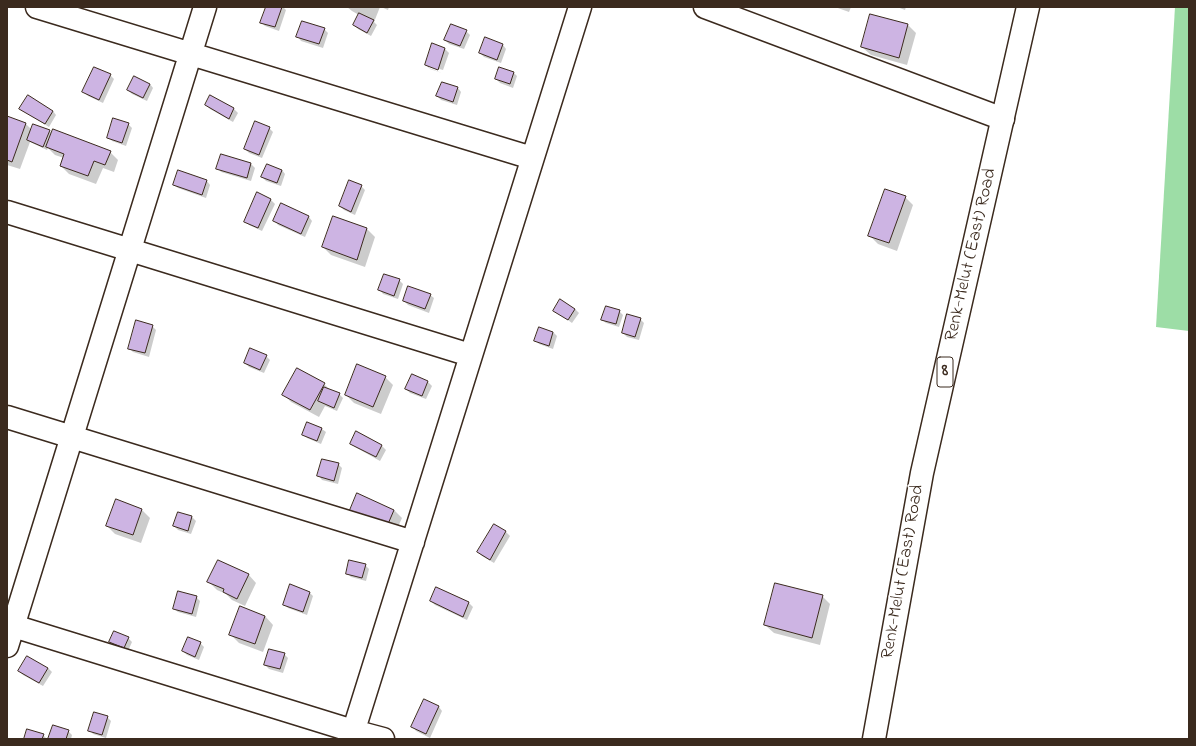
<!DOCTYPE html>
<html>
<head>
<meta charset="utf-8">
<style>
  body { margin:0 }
  #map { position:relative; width:1196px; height:746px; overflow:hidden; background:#fff; font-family:"Indie Flower",sans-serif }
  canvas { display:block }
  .frame { position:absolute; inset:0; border:8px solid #3b2a1e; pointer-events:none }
</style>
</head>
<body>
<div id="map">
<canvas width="1196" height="746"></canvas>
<div class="frame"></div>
</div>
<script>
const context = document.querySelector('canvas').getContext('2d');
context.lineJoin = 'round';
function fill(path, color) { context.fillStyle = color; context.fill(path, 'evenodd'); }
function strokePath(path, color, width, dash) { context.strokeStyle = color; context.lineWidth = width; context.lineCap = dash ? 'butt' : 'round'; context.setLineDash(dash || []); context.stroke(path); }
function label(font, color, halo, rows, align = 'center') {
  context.font = font + ' "Indie Flower",sans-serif'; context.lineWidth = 3; context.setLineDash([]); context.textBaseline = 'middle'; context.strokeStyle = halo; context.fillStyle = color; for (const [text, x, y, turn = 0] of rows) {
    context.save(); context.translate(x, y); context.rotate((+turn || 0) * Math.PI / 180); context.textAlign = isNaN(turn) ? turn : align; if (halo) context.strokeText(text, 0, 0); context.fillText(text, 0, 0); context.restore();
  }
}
fill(new Path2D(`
  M1175,7H1189V331L1156,327Z`), '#9ddda6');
fill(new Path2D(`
  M267,7H283L286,10L279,31L265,26L262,23Z
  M347,7H380L374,22L377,25L371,36L358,29L354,25L359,15L352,11Z
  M381,7H389L388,10Z
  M835,7H851L849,12Z
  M897,7H906L905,10Z
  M908,25L916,33L907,65L871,55L862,47Z
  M324,29L328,33L323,48L301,41L298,37Z
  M466,31L470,35L464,49L449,44L445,40Z
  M433,45L445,49L449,53L443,70L429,66V68L442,73L430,69L426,65Z
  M503,45L506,49L501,63L484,57L480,53Z
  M514,73L517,76L513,88L500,83L496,79Z
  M110,75L114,79L103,103L88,96L84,92Z
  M442,83L458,88L461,92L457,105L441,100L437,96Z
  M150,84L153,88L147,101L132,94L128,90Z
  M211,96L234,109L238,113L233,122L210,109L206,105Z
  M21,109L53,111L56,115L49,127L25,112Z
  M7,117L25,123L32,130L34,125L50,131L52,134L110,152L118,160L114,172L103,168L96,184L69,174L61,166L64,158L55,155L48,148L47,150L30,142L20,169L7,165Z
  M128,124L132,128L126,146L112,141L108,137Z
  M269,128L273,132L262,158L249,153L245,149Z
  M251,164L255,168L251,181L221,172L218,168Z
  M282,170L285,174L281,186L266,181L262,177Z
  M207,181L210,185L206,198L178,188L174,185Z
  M361,186L365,190L355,215L344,210L340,206Z
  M258,194L271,200L275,204L262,231L249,225L245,221Z
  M905,197L913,205L897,251L878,244L870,236Z
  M282,205L309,217L312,221L305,237L278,225L275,221Z
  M334,217L367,229L375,237L365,267L331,255L323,247Z
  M399,280L403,284L398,299L383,294L380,290Z
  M430,295L434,298L429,313L408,305L404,301Z
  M575,309L579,313L572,323L554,310Z
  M619,311L623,315L619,327L606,323L602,320Z
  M640,319L644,323L639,340L627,337L623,333Z
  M152,326L156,330L149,357L133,352L130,349Z
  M553,332L557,336L553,349L539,344L535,340Z
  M266,356L270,360L264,373L249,367L245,363Z
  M412,375L428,382L432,386L426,399L410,393L406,389Z
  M385,377L393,385L381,414L354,403L346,395Z
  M324,384L331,391L339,394L343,398L337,411L325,406L319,417L291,402L283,394Z
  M308,423L322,429L326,432L321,444L307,438L304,434Z
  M356,433L382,446L386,450L380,461L355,447L351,444Z
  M338,464L342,468L338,484L322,480L319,476Z
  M357,494L394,510L402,518L393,538Z
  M116,501L142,510L150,518L141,543L115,534L107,526Z
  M192,517L196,521L191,534L178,530L174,526Z
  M494,525L506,532L510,536L494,563L482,556L478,552Z
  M365,565L369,569L366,581L351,577L347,573Z
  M248,574L256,583L245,606L232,600L226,594L217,590L209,582Z
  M437,588L469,603L473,607L467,620L435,605L431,601Z
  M310,593L313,596L307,615L288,608L284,604Z
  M822,596L830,604L820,645L774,633L765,625Z
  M196,597L200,601L196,617L178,612L174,609Z
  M265,616L273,625L263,652L239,643L231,635Z
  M128,638L132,642L128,651L114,646L110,642Z
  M200,643L204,647L199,660L187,655L183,651Z
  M284,654L288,658L283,673L269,669L265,665Z
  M48,668L52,672L43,686L23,675L19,671Z
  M439,707L442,711L430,738L416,731L413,727Z
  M107,717L111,721L106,738L93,734L90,730Z
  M68,731L72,735L71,739H50Z
  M43,735L47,739H25Z`), '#0003');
const building = new Path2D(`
  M266,7H282L275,27L260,23Z
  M359,13L374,20L367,33L353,25Z
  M870,14L908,24L899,58L861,47Z
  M302,21L325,28L319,44L296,37Z
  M451,24L467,30L460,46L444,40Z
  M485,37L503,44L497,60L479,53Z
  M432,43L445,48L438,70L425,65Z
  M94,67L111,74L99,100L82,92Z
  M499,67L514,72L510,84L495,79Z
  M134,76L150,84L143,98L127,90Z
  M442,82L458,87L453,102L436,96Z
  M28,95L53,111L45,124L19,109Z
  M210,95L234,108L229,119L205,105Z
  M7,116L26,123L12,162L7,160Z
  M113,118L129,123L122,143L107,138Z
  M255,121L270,127L259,155L244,149Z
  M33,124L50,130L43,147L27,140Z
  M53,129L111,151L105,165L94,161L88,176L60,166L64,154L46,147Z
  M221,154L251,163L247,178L216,169Z
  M267,164L282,170L277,183L261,177Z
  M178,170L207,180L202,195L173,185Z
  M349,180L362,185L351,212L339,206Z
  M885,189L906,196L889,243L868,236Z
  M257,192L271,199L258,228L244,222Z
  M281,203L309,216L301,234L273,221Z
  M333,216L367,228L357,260L322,247Z
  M384,274L400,279L394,296L378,290Z
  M408,286L431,294L425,309L403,301Z
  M560,299L575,309L568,320L553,311Z
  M606,306L620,310L616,324L601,320Z
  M627,314L641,318L635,337L622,333Z
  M136,320L153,325L145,353L128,349Z
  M539,327L553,332L549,346L534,341Z
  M250,348L267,355L260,370L244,363Z
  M357,364L386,376L373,407L345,395Z
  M297,368L325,383L310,410L282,395Z
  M412,374L428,381L422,396L405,389Z
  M324,387L340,393L334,408L318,401Z
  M307,422L322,428L317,441L302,435Z
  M356,431L382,445L376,457L350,444Z
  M322,459L339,463L334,481L317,476Z
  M357,493L394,510L385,531L348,515Z
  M116,499L142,509L133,535L106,526Z
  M178,512L192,516L188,531L173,526Z
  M494,524L506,531L490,560L477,552Z
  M218,560L249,574L237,599L223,592L224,589L207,582Z
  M349,560L366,564L362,578L346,574Z
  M775,583L823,595L812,638L764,625Z
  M290,584L310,592L303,612L283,605Z
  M436,587L469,602L463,617L430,601Z
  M178,591L197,596L192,614L173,609Z
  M240,606L265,616L255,644L229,635Z
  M114,631L129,637L124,648L109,642Z
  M188,637L201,642L195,657L182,651Z
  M269,649L285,653L280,669L264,665Z
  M27,656L48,668L39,683L18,671Z
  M424,699L439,706L426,734L411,727Z
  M94,712L108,716L102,735L88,731Z
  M53,725L69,730L66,739H48Z
  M27,729L44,734L42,739H24Z`);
fill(building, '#cdb4e3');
strokePath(building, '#3b2a1e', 1);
const minor = new Path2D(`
  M37,7L532,158
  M705,7L1003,119
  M7,212L470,355
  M7,417L413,542
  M7,624L353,731L383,739
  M7,646L205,7
  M351,739L580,7`);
const major = new Path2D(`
  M874,739L922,473L1028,7`);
strokePath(minor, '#3b2a1e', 25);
strokePath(major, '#3b2a1e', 25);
strokePath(minor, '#fff', 22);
strokePath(major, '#fff', 22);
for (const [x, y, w] of [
  [945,372,16]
]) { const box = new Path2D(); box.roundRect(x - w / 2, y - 15, w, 30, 3); context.fillStyle = '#fff'; context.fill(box); strokePath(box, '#3b2a1e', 1); }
label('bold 17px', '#3b2a1e', null, [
  ["8",945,372]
]);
label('18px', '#3b2a1e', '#fff', [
  ["Renk-Melut (East) Road",972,255,-77],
  ["Renk-Melut (East) Road",904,572,-80]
]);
</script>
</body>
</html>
